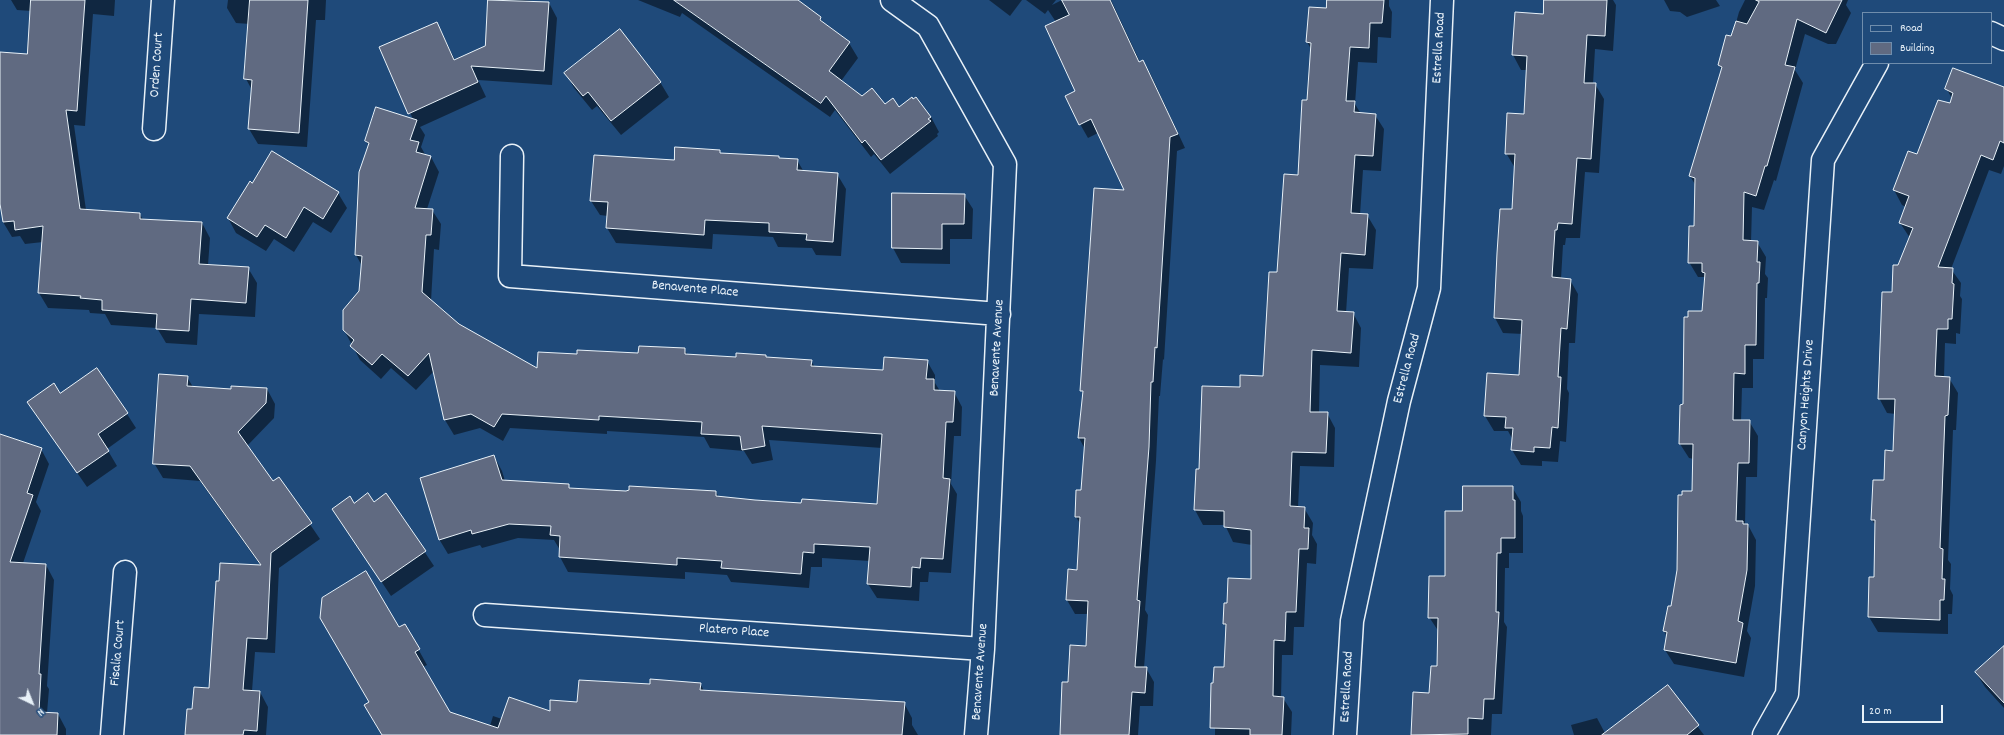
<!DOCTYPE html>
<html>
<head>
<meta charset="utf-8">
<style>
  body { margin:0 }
  #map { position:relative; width:2004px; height:735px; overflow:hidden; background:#1f4a7a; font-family:Dekko,sans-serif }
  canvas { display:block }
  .legend { position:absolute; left:1862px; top:12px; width:130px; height:52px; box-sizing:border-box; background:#1f4a7a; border:1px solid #6f8dac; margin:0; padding:5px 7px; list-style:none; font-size:12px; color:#e8f1f8 }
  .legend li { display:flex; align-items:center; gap:8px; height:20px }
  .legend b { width:20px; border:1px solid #6f8dac }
  .north { position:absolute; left:12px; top:683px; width:40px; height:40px; -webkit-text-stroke:3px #1f4a7a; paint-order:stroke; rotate:137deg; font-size:11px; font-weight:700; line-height:16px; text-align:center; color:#e8f1f8 }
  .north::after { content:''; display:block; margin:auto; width:14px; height:18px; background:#e8f1f8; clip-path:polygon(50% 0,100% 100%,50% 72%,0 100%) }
  .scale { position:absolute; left:1862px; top:705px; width:81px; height:18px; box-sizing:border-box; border:2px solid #e8f1f8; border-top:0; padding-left:5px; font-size:12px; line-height:14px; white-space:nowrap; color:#e8f1f8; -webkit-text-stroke:3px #1f4a7a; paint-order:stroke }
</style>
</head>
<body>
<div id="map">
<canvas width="2004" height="735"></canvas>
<ul class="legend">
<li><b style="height:5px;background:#1f4a7a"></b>Road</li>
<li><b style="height:11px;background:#606a81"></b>Building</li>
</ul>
<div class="north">N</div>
<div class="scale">20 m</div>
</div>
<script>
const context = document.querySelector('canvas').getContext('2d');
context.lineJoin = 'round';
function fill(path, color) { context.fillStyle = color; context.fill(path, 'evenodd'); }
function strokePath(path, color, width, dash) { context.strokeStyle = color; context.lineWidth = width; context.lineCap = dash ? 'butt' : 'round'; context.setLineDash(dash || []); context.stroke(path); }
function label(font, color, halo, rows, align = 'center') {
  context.font = font + ' Dekko,sans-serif'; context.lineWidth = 3; context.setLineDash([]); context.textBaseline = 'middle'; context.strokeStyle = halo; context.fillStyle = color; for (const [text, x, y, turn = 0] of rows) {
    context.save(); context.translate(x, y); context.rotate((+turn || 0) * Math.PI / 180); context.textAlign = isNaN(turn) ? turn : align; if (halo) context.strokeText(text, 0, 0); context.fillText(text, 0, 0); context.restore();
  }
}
fill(new Path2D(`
  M11,0H115L114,16L93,14L85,126L74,125L86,210L140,214L143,220L202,223L210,238L208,265L248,268L257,283L255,317L199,314L197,345L166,343L157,328L111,325L105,314L90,313L89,310L48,308L39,293L43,242L25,244L20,236L12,237L3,222L0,197V53L28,55L32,11L17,10Z
  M228,0H326L325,20H316L307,147L258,144L249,129L252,90L246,79L250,24L236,23L227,8Z
  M489,0H525L549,3L557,18L552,85L478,80L486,97L420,127L425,135L421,147L426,156L431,157L439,172L427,209L432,210L441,224L439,250L434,249L431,301L458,325L538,370L578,356L639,355L684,349L688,355L811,361L815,367L884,371L927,361L935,375V383L940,391L954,392L962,407L961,436H954L951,484L957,494L951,573L929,572L928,582H920L919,601L877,598L868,584L870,561L822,558V567H811L809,588L731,582L727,575L685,572V579L568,572L560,557V550L554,540L518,538L482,548L480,545L448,554L439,539L494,456L502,471L505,481L568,485L571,489L627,492H716L719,497L755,501L802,504L878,505L882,448L769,440L773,460L752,464L744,451L710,448L704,437L607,431V434L510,428L503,441L480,428L454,435L445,420L434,371L416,390L391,368L381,379L360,360L344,330L360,292L362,266L356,255L369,146L366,141L413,119L380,48L437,23L455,60L486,46Z
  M638,0H797L820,18L824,24L849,43L858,58L841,81L862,97L885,106L899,108L916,98L931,117L939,132L937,134L938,136L890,174L874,154L871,157L835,110L830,117L682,13L680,17Z
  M989,0H1022L1010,16Z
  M1026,0H1056L1052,5L1062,0H1111L1140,62L1143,61L1151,75L1185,148L1177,151L1164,360L1163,359L1160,396H1159L1156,461L1145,610L1148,615L1144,668H1146L1154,682L1153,706H1140L1138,735H1061L1063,683H1069L1086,647L1088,614H1075L1067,600L1078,571L1081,525L1076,517L1082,492L1085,449L1079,438L1084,394L1081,390L1126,191L1098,133L1088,138L1080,124L1077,92L1056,22L1048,10L1045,14Z
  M1328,0H1389V6L1392,12L1391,38L1378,37L1377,63L1358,62L1355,104L1361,114L1375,115L1384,129L1381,171L1363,170L1360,215H1367L1376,230L1373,269L1349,268L1346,313H1353L1361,328L1359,367L1320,365L1319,413H1327L1335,428L1334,467L1300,466L1298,508H1304L1313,523L1312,535L1317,544L1316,564L1307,563L1304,627H1294L1293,655H1282L1281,698H1283L1292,712L1291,735H1215V668H1224L1227,628L1224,624L1225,604H1228L1252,580V545L1233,542L1225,525H1203L1195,510L1200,470L1241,388L1264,377L1278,273L1299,176L1308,101L1311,49L1307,42L1327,9Z
  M1545,0H1613L1616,5L1613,51L1595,49L1593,84H1595L1604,99L1599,173L1585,172L1580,238H1566L1565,245H1563L1561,279L1570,280L1578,294L1575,343H1569L1567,389L1569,393L1566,442L1560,441L1558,462L1542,461V466L1521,465L1512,450L1513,440L1508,431H1494L1485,416L1520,376L1523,334L1503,333L1495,318L1513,210L1515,168L1506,153L1524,115L1527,70H1521L1513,55L1516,13L1544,15Z
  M1664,0H1716L1720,6L1687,17L1680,12L1670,11Z
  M1745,0H1848L1846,5L1851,13L1836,44H1828L1805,34L1795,70L1803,83L1776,181L1774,180L1764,210L1752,207L1751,242H1757L1766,257L1765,274L1768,278L1767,298H1765L1764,359H1753V388H1742L1741,421H1749L1758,436L1757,477H1746L1745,525H1748L1756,540L1755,586L1747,631L1751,638L1744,677L1674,664L1665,650L1667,637L1664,631L1672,608L1693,492L1694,459L1689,458L1680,444L1689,318L1703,312L1705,277H1698L1689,262L1695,227L1696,186L1690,176L1722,71L1719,65L1732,37L1739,12Z
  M566,73L660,82L669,97L621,135L597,106L592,110L574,88Z
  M2004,88V166L2001,174L1989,170L1951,269L1961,283L1960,296L1962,299L1960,334L1956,333V344L1945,343L1944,378H1949L1958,393L1956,430H1953L1948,560L1951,564L1950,589L1953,595L1952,614H1948V634L1878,632L1869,617L1870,578H1875L1876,526L1872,520L1894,452L1896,414L1887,413L1879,398L1893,293L1899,266L1910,238L1900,223L1906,207L1902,205L1894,190L1908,152L1918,155L1950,104L1952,99L1947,89Z
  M719,151L721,154L779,157L780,159L797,160L804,172L837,174L846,189L841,256L816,255L812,248L778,247L773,237L713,234L712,249L616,243L607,228L608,216L600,215L591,201L675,161Z
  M252,184L338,193L347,208L331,233L313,222L294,252L274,239L266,251L236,233L228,218Z
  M893,194L964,195L973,209L972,239H950V264L901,263L893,248Z
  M187,377L193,387L232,390L267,389L275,404L274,418L247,446L273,482L279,479L320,539L279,568L275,653L255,652L252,691L260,692L268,707L266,735H186L193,710L210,689L261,566L200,481L163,478L154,463Z
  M60,394L127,414L136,428L107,449L117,466L87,487L28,402Z
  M0,435L41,449L49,464L36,502L41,511L23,563L46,565L54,580L47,686L49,689L47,713L58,714L66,729V735H0Z
  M1512,487L1521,502V511L1523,516V553H1509V568H1505L1504,622L1507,627L1502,714H1492L1491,735H1412L1414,693L1430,694L1438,667L1439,632L1429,617L1446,577L1463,512Z
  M386,494L434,566L391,596L333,509L354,504L373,503Z
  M405,625L427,665L423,667L450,713L490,726L493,716L502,719L550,713L578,703L651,685L700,683L704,691L904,703L912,718V725L918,735H925H383L370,703L398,629Z
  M2004,654V708L1985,687L1976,673Z
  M1667,686L1704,735H1612Z
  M1597,718L1606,735H1574L1571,725Z`), '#0007');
const building = new Path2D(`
  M31,0H85L77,111L66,110L80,209L140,213V219L202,222L199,264L249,267L246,303L191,299L189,331L156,329L157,314L102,310V300L80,298L81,296L38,293L43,226L15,230L14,221L3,222L0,204V52L27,54Z
  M250,0H308L299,133L248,129L252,80L244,79Z
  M488,0L549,2L544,71L471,66L478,82L408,114L379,47L437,22L454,60L485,46Z
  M674,0H798L821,17L820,20L850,42L829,71L862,96L872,88L885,104L893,98L899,107L912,97L913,99L916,97L931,117L928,119L931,121L881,160L865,140L862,143L826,96L821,103Z
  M1062,0H1110L1139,62L1143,60L1178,134L1170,137L1157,348L1155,347L1153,382H1151L1149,447L1137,600L1140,601L1135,667H1147L1145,693L1132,692L1129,735H1060L1062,682H1068L1070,645L1086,646L1088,601L1066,600L1068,569L1077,570L1080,517H1075L1076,490H1081L1085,438H1078L1083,391H1080L1094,188L1124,190L1091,119L1079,125L1065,96L1075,91L1045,26L1069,15Z
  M1327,0H1384L1382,23H1370L1369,48L1350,47L1346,101H1355L1354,112L1376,114L1373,156L1355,155L1351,213L1368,214L1365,255L1341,253L1337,311L1354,312L1351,353L1312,350L1310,412H1328L1326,453L1292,452L1290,506L1305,507L1304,528H1309L1308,549H1299L1296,612H1286L1285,641L1274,640L1273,696L1284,697L1282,735H1250V729L1210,728L1211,683H1213L1214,667H1224L1226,624H1223L1224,603H1227L1228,578L1251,579V530L1224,527V511L1194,510L1196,469H1199L1202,386L1240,387V375L1263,376L1269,272H1277L1284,174L1298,175L1302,100H1307L1311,43L1306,42L1309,7L1326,8Z
  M1544,0H1607L1605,36L1587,35L1584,83H1596L1591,159L1577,158L1572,224L1558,223L1557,230H1555L1552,277L1571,279L1567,329L1561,328L1558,377H1561L1558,428L1552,427L1550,448L1534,447V452L1511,450L1513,428H1505L1506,417L1484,416L1487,373L1519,375L1522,320L1494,318L1497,253L1500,209H1512L1515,154H1505L1507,113L1524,114L1527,56L1512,55L1515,12L1543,14Z
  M1756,0H1842L1826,33L1797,19L1785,65L1795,67L1767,166H1765L1756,196L1744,192L1743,240L1758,241L1757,262H1760L1759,283H1757L1756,345H1745V374L1734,373L1733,420H1750L1749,463H1738L1736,521H1743V524H1748L1747,570L1738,621L1743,623L1736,663L1664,650L1667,632L1663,631L1668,606H1671L1677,570L1678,495H1682V491H1692L1693,444H1679L1680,405L1683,404L1684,317H1688V311H1702L1705,273L1702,272V263H1688L1689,226H1694L1695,178L1689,176L1722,67L1718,65L1726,35L1731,36L1736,21L1747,24L1759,2Z
  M620,29L661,82L611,121L588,92L583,96L564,73Z
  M1953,68L2004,87V143L2000,141L1993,160L1981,155L1938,267L1953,268L1952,283L1954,284L1952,319H1948V329H1937L1935,376L1950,377L1948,415L1945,416L1940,548L1943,549L1942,579H1945L1944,600H1940V620L1868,617L1869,577H1874L1875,520H1871L1873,480H1884L1885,450L1893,451L1895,399H1878L1882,292H1892L1893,265H1898L1913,228L1899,223L1909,196L1893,190L1908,151L1917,154L1938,100L1950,103L1953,93L1945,89Z
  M376,107L417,120L410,140L419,142L416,152L431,156L415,208L433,209L431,235H426L422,292L459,324L537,368L538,352L577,354V350L638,353L639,346L685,348V354L736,357V353L766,355V357L812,360L811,366L883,370L884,357L928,360L926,379H934V390L955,391L953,422H946L943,478L950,479L943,559L921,558L920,568L912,567L911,587L867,584L870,547L814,544V553L803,552L801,574L721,568L722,561L677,558V565L559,557L560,536L550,535L551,526L509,524L472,534L471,530L439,540L420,478L494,455L502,480L569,484V488L626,491L629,490V486L716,491V496L755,500L801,503L802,499L877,504L882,434L762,426L765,446L742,450L740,436L701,434L702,422L599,416V420L502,414L494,427L471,414L444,420L429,353L408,376L382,354L372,365L350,346L354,340L343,330V310L359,291L362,256L355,255L359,172L369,143L365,141Z
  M675,147L720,150V153L779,156V158L798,159L797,170L838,173L833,242L806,240L807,234L769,232V223L705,220L704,235L606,228L608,202L590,201L594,155L674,160Z
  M272,151L339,192L323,219L304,207L286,238L265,225L257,237L227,218L250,181L252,183Z
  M892,193L965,194L964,224H942V249L892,248Z
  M97,368L128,413L98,434L109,451L77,473L27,402L54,383L60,393Z
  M159,374L188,376L187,386L231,389V386L267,388L266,403L238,432L273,481L279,477L312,523L271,553L267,639L247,638L243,690L260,691L257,731L244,730L243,735H185L187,709H192L194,687L209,688L216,581H219L220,563L261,565L190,466L153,464Z
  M0,434L42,448L27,493L33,495L10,562L46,564L39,674H41L39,712L58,713L57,735H0Z
  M1463,486H1513V500H1515V538H1501V553H1497L1496,612H1499L1494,699H1484L1483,719L1468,718V734L1411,735L1413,692L1429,693L1431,666H1437L1438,618H1428L1429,576H1445V511H1462Z
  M368,493L374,502L386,493L426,551L381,582L332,509L350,496L354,503Z
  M366,571L399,627L405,624L420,649L415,652L450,712L498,728L509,697L550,711V700L577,702L579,680L650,684V679L701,683L700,690L905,702L902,735H382L364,705L369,702L320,618L322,598Z
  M2004,646V703L1975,672Z
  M1668,685L1699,725L1687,735H1602Z`);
fill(building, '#606a81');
strokePath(building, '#e8f1f8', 1);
const street = new Path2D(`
  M892,0L928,26L1005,164L983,649L976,735
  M1991,33L2004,39
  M154,129L163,0
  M512,156L510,276L999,314
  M485,615L983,649
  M112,735L125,572
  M1345,735L1352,621L1399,401L1429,288L1442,0
  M1764,735L1787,694L1823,160L1877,63`);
strokePath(street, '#e8f1f8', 25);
strokePath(street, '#1f4a7a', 22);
label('14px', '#e8f1f8', '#1f4a7a', [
  ["Estrella Road",1440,48,-87],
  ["Orden Court",158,65,-86],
  ["Benavente Place",695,290,5],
  ["Benavente Avenue",998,348,-87],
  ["Estrella Road",1408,369,-75],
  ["Canyon Heights Drive",1807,395,-86],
  ["Platero Place",734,632,4],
  ["Fisalia Court",119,653,-85],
  ["Benavente Avenue",981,672,-86],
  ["Estrella Road",1348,687,-87]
]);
</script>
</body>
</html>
